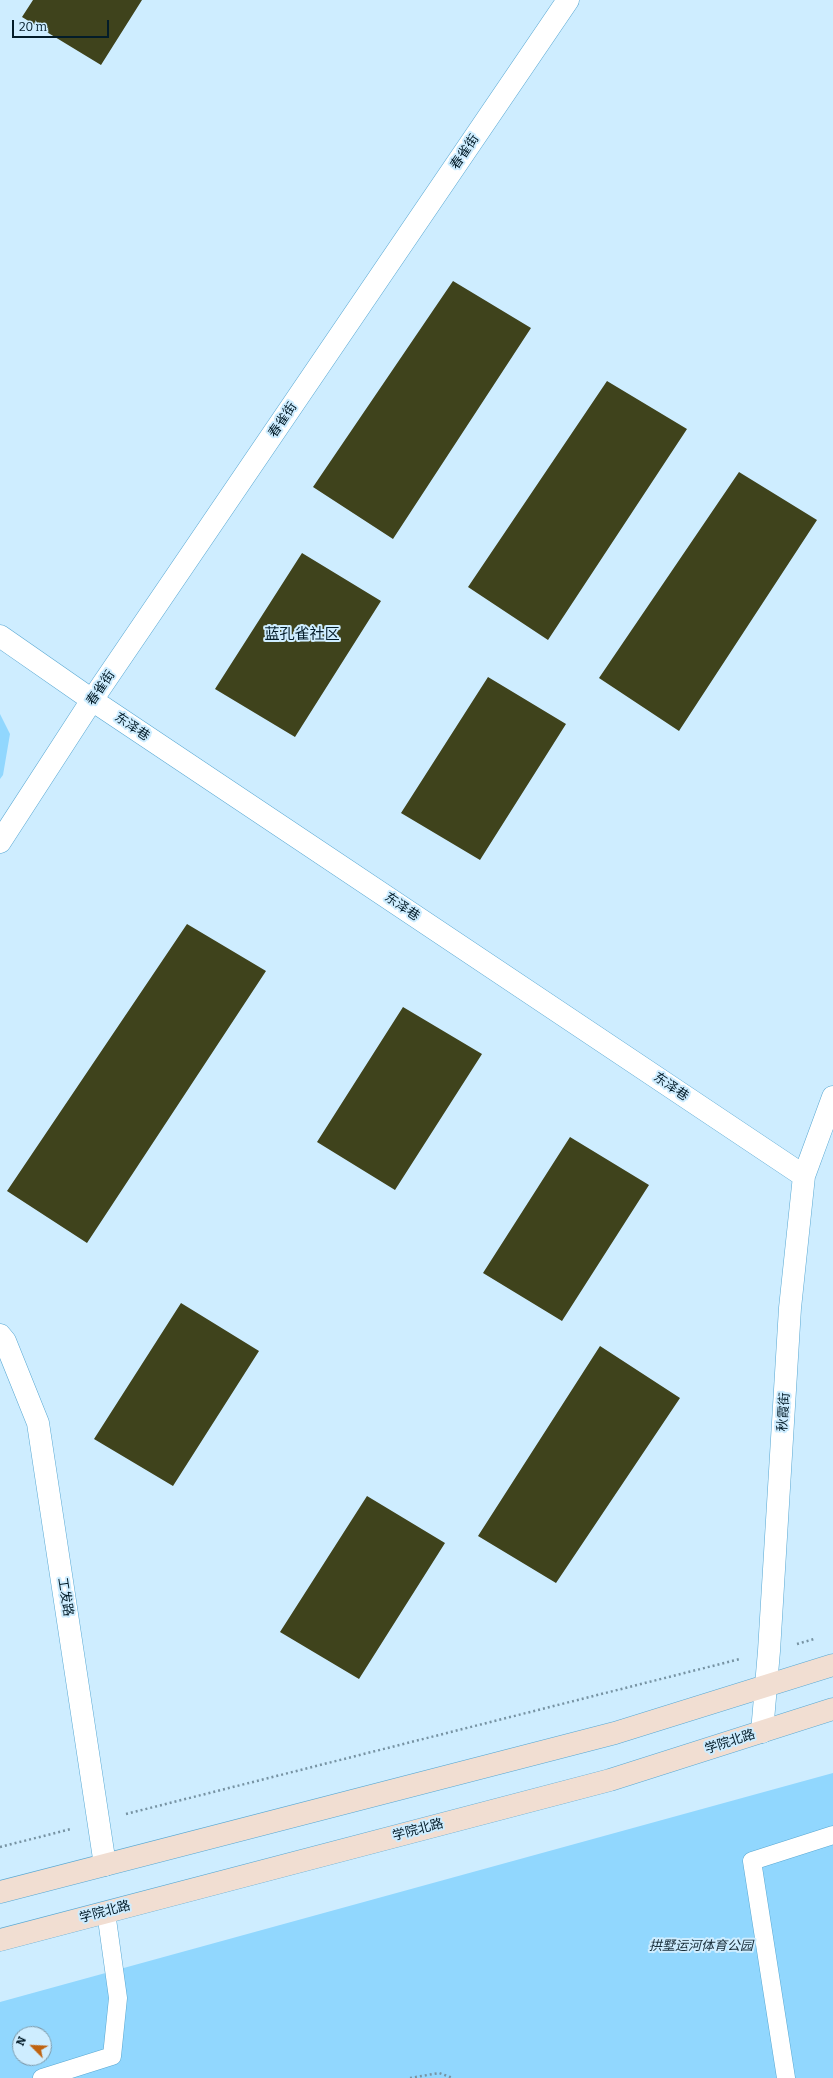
<!DOCTYPE html>
<html>
<head>
<meta charset="utf-8">
<style>
  body { margin:0 }
  #map { position:relative; width:833px; height:2078px; overflow:hidden; background:#ceedff; font-family:Bitter,serif }
  canvas { display:block }
  .north { position:absolute; left:12px; top:2026px; width:40px; height:40px; box-sizing:border-box; background:#ceedff; border:1px solid #7d99a9; border-radius:50%; rotate:294deg; font-size:11px; font-weight:700; line-height:16px; text-align:center; color:#031c29 }
  .north::after { content:''; display:block; margin:auto; width:14px; height:18px; background:#bf6311; clip-path:polygon(50% 0,100% 100%,50% 72%,0 100%) }
  .scale { position:absolute; left:12px; top:20px; width:97px; height:18px; box-sizing:border-box; border:2px solid #031c29; border-top:0; padding-left:5px; font-size:12px; line-height:14px; white-space:nowrap; color:#031c29; -webkit-text-stroke:3px #ceedff; paint-order:stroke }
</style>
</head>
<body>
<div id="map">
<canvas width="833" height="2078"></canvas>
<div class="north">N</div>
<div class="scale">20 m</div>
</div>
<script>
const context = document.querySelector('canvas').getContext('2d');
context.lineJoin = 'round';
function fill(path, color) { context.fillStyle = color; context.fill(path, 'evenodd'); }
function strokePath(path, color, width, dash) { context.strokeStyle = color; context.lineWidth = width; context.lineCap = dash ? 'butt' : 'round'; context.setLineDash(dash || []); context.stroke(path); }
function label(font, color, halo, rows, align = 'center') {
  context.font = font + ' Bitter,"Noto Sans SC",serif'; context.lineWidth = 4; context.setLineDash([]); context.textBaseline = 'middle'; context.strokeStyle = halo; context.fillStyle = color; for (const [text, x, y, turn = 0] of rows) {
    context.save(); context.translate(x, y); context.rotate((+turn || 0) * Math.PI / 180); context.textAlign = isNaN(turn) ? turn : align; if (halo) context.strokeText(text, 0, 0); context.fillText(text, 0, 0); context.restore();
  }
}
fill(new Path2D(`
  M0,714L10,734L3,775L0,779Z
  M833,1773V2078H0V2002ZM20,2034H44V2058H20Z`), '#91d7fe');
fill(new Path2D(`
  M33,0H142L101,65L22,17Z
  M453,281L531,328L393,539L313,487Z
  M607,381L687,429L548,640L468,587Z
  M739,472L817,520L679,731L599,678Z
  M302,553L381,601L295,737L215,689Z
  M488,677L566,724L480,860L401,813Z
  M187,924L266,971L87,1243L7,1191Z
  M403,1007L482,1054L395,1190L317,1142Z
  M570,1137L649,1185L562,1321L483,1273Z
  M181,1303L259,1351L173,1486L94,1439Z
  M600,1346L680,1398L556,1583L478,1536Z
  M367,1496L445,1543L359,1679L280,1632Z`), '#3f431c');
const service = new Path2D(`
  M42,2078L112,2056L118,1998L106,1912
  M786,2078L752,1861L833,1835`);
const tertiary = new Path2D(`
  M0,636L92,700L804,1176
  M0,842L92,700L568,0
  M0,1335L5,1341L38,1423L105,1865
  M762,1732L769,1651L790,1308L804,1176L833,1097`);
const secondary = new Path2D(`
  M0,1892L615,1733L833,1665
  M0,1940L610,1780L833,1709`);
strokePath(service, '#57a7d2', 19);
strokePath(tertiary, '#57a7d2', 23);
strokePath(secondary, '#57a7d2', 23);
strokePath(new Path2D(`
  M797,1644L814,1639
  M126,1814L740,1659
  M0,1847L71,1829
  M410,2078L439,2073L453,2078`), '#7793a3', 2.5, [2, 3]);
strokePath(service, '#fff', 18);
strokePath(tertiary, '#fff', 22);
strokePath(secondary, '#f1ded2', 22);
label('13px', '#031c29', '#ceedff', [
  ["春雀街",465,152,-56],
  ["春雀街",283,420,-56],
  ["春雀街",101,688,-56],
  ["东泽巷",132,727,34],
  ["东泽巷",402,907,34],
  ["东泽巷",671,1087,34],
  ["秋霞街",784,1412,-86],
  ["工发路",65,1597,81],
  ["学院北路",730,1742,-18],
  ["学院北路",418,1830,-15],
  ["学院北路",105,1912,-15]
]);
label('italic 13px', '#172c38', '#ceedff', [
  ["拱墅运河体育公园",701,1946]
]);
label('15px', '#031c29', '#ceedff', [
  ["蓝孔雀社区",302,635]
]);
</script>
</body>
</html>
